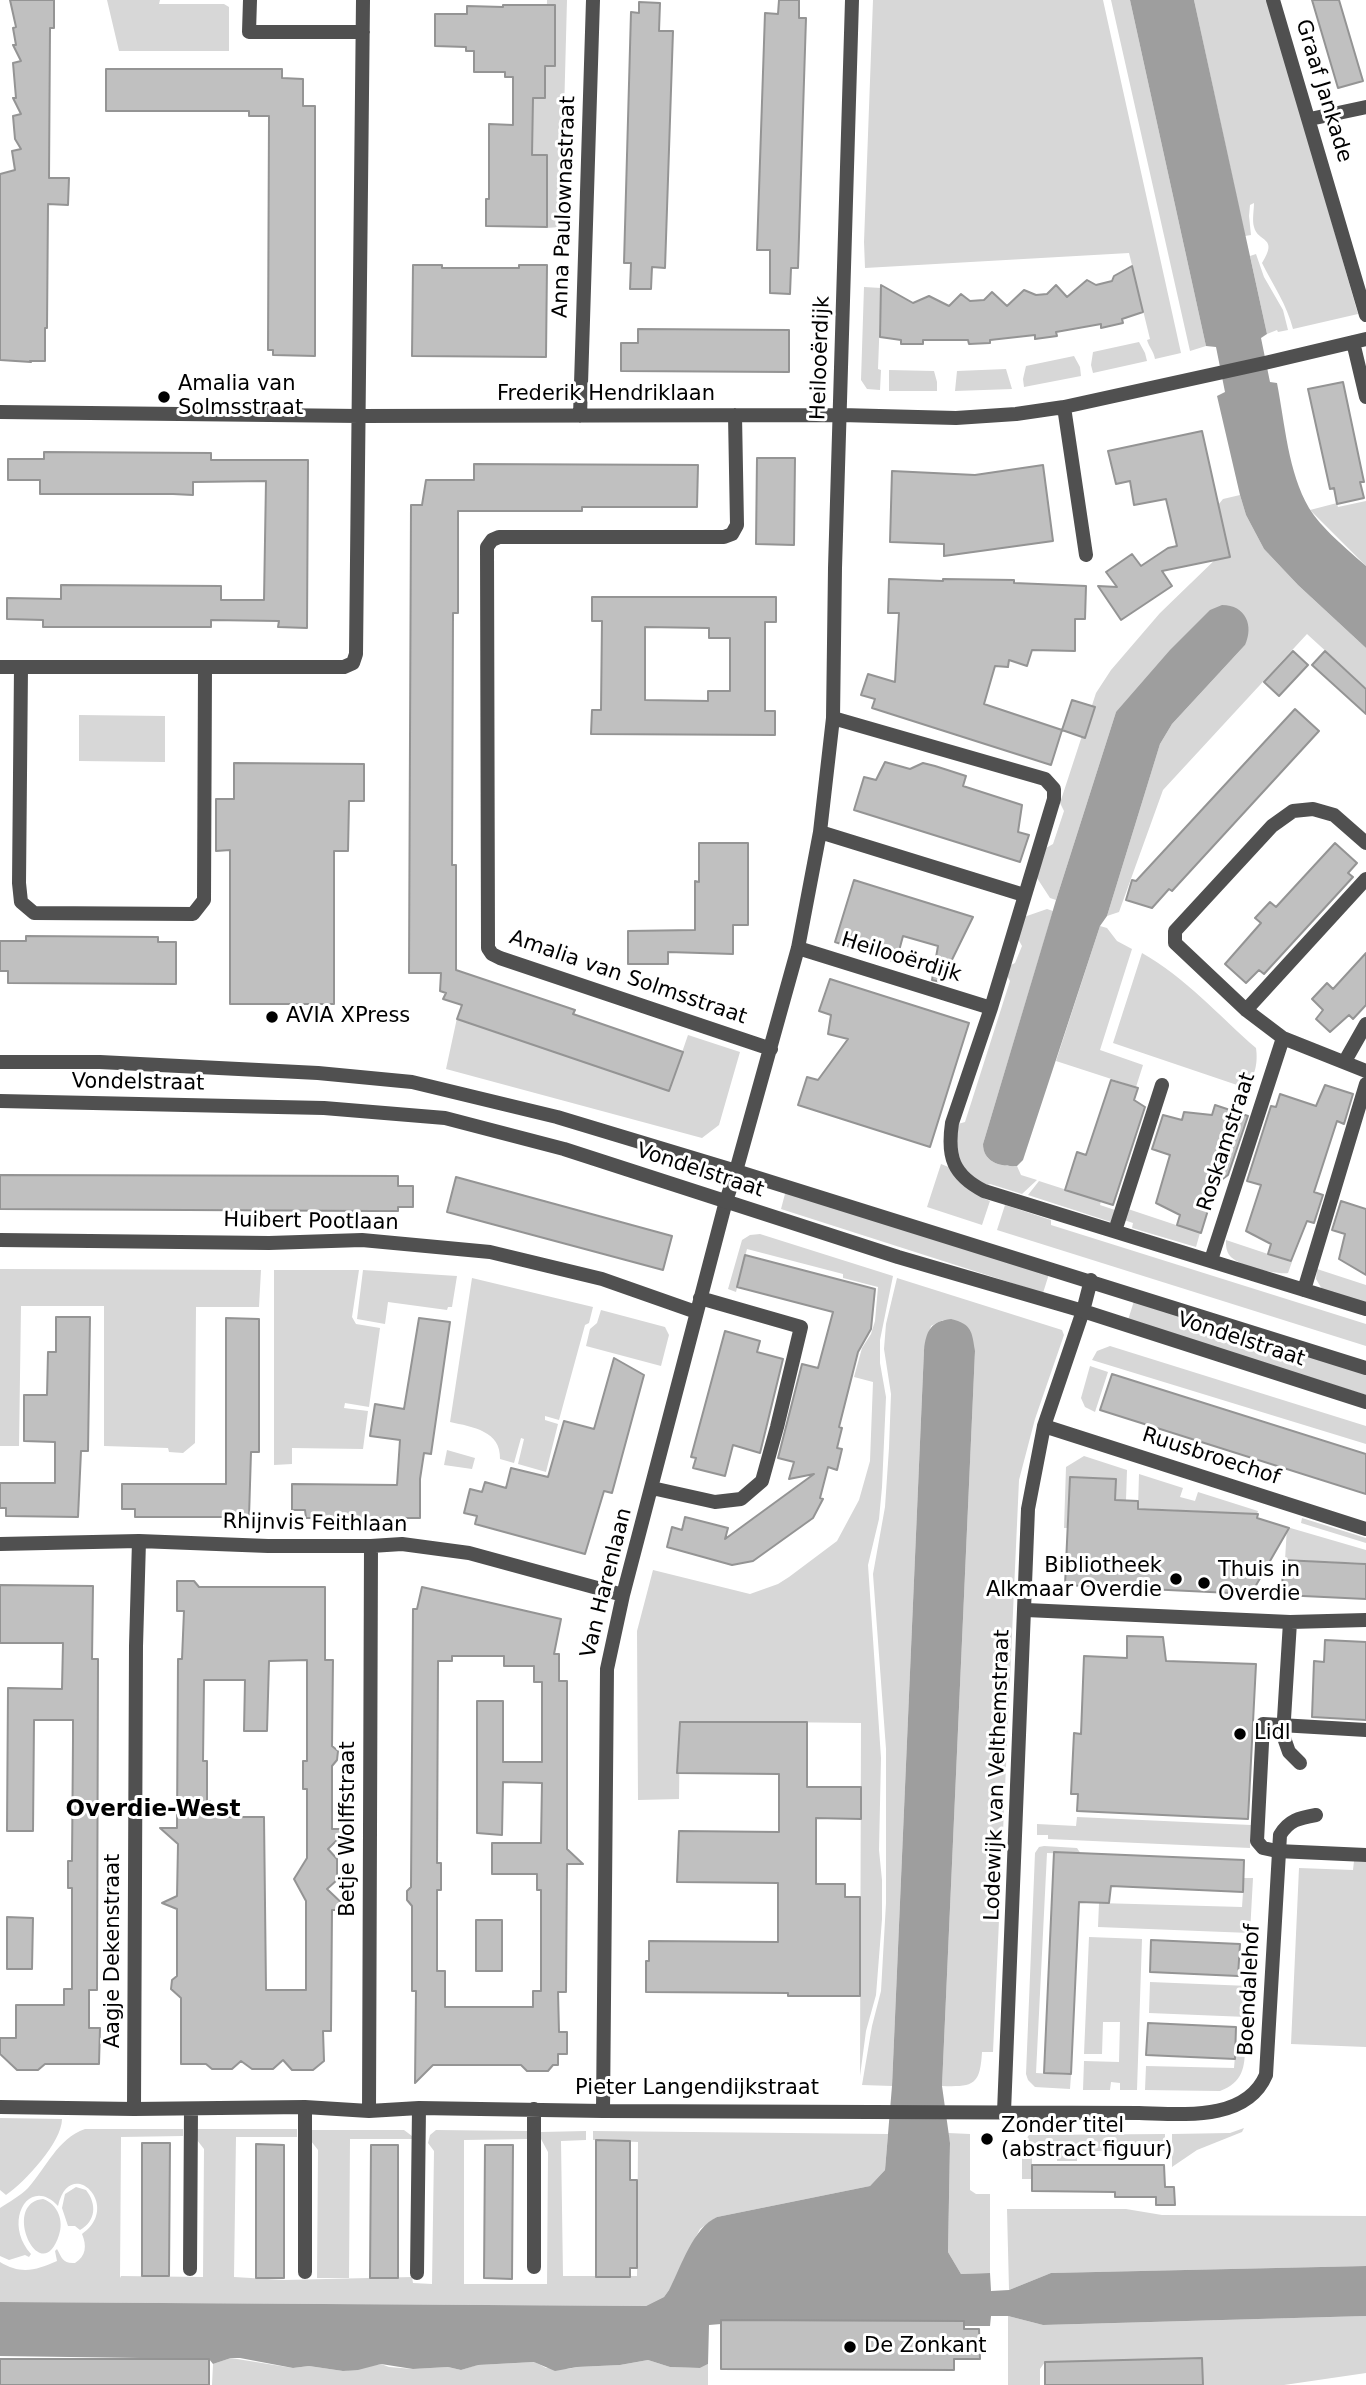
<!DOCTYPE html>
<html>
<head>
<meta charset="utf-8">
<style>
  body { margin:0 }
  canvas { display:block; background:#fff }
</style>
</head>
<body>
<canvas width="1366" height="2385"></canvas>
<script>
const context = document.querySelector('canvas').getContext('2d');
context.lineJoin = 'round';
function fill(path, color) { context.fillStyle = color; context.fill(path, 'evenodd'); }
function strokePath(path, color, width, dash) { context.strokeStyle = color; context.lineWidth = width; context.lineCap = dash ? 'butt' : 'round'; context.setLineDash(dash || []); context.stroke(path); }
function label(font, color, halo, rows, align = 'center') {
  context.font = font + ' "DejaVu Sans",sans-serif'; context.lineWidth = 6; context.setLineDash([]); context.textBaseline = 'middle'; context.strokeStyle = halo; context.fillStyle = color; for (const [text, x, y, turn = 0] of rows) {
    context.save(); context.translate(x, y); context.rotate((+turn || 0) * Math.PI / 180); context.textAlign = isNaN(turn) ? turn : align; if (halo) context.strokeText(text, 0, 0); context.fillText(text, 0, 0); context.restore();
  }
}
fill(new Path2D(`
  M107,0H160L159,4H224L229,7V51H119Z
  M547,0H567L561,227L546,228L548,156L531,155L533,98H545Z
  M873,0H1103L1181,353L1155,359C1154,352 1149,347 1147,340L1150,339L1129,253L865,268L864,242Z
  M1111,0H1130L1206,346L1190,351Z
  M1194,0H1268L1358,314L1293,329C1287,305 1273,285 1262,263C1279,236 1258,243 1254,227C1252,220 1254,210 1254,203L1250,205L1249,216L1251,235L1245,236Z
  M1256,254L1264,277L1283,310L1288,330L1278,332L1277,330L1267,334L1250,256Z
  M864,287L881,288L878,369L881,370L880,390L867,389L861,380Z
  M1139,342L1145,353L1147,361L1093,373L1091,365L1093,352Z
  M1074,356L1080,367L1081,376L1024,387L1023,379L1026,366Z
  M1006,369L1012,389L955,391L957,371Z
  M889,370L934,371L937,382V391H889Z
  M1240,495L1246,515L1264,549L1298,585L1366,648V688L1307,634L1163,790L1119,912L1107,916L1160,744L1172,724L1245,645L1116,712L1056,900L1050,898L1037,878L1046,848L1053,844L1064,811L1060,803L1096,693L1111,670L1160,613L1222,553L1218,505L1223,499Z
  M1366,501V566L1310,510L1337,503L1338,507Z
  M79,715L165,716V762L79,761Z
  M1047,909L1053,911L983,1144C983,1163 1002,1167 1017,1166L1021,1175L1037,1180L1022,1194L990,1184L986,1186C956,1164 956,1161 958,1124L965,1122L1010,981L1006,974L1009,966L1015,963L1022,946L1017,937L1024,917Z
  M1100,926L1107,928L1117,941L1132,949L1100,1050L1143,1065L1136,1087L1056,1061Z
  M1142,953C1185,977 1219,1016 1256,1048C1258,1062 1256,1078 1243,1087L1113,1043Z
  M457,1018L669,1090L688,1035L740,1052L719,1125L702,1138L446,1069Z
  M941,1164L951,1168L985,1199L990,1201L982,1225L927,1207Z
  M1039,1181L1101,1201L1100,1205L1115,1210L1111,1222L1028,1195Z
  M786,1190L1049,1274L1043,1293L781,1209Z
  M1005,1205L1051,1220V1225L1366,1324V1346L997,1230Z
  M1128,1209L1200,1233L1196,1247L1132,1228L1133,1223L1124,1220Z
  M760,1234L893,1276L880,1340V1363L886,1397L882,1487L879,1519L868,1565L881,1758L879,1850L882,1880V1919L876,1995L866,2031L860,2076L861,1723L680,1721L679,1799L638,1800L637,1631L653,1570L750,1594L778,1584L789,1577L837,1541L859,1500L870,1461L873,1382L854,1377L862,1348L871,1334L875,1321L878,1287L843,1278V1274L747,1249L736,1292L728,1289L742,1240L750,1235Z
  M1226,1240L1292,1262L1288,1273C1276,1275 1237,1265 1230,1256C1226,1251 1226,1246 1226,1240Z
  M0,1269L261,1270L259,1307H196L195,1443L183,1453L169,1452L168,1448L104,1446V1306H21L19,1446H0Z
  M1317,1269L1366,1285V1303L1322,1289L1316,1279Z
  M274,1270H359L352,1317L356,1324L380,1328L369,1407L345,1403L344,1408L368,1411L363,1449L292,1448V1464L274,1465Z
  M363,1270L457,1276L452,1307H448L447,1310L388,1302L385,1324L357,1319Z
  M472,1278L593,1307L589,1323L585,1325L559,1420L545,1416V1420L558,1424L546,1472L518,1464L524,1439L521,1438L514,1463L500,1459C501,1431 473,1427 450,1422Z
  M897,1278L1062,1330L1064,1335L1035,1419L1019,1480L993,2052H982C980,2085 974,2087 942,2086L975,1351L943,1320L931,1326L924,1350L892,2086L862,2085L872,2026L881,1991L886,1903V1749L873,1574L885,1507L889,1448L891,1394L884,1349L886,1324Z
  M1134,1301L1366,1374V1395L1128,1320Z
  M601,1310L665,1327L669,1335L661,1366L586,1346L590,1329L597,1323Z
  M1110,1346L1366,1426V1444L1092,1360L1097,1351Z
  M1090,1366L1108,1372L1095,1412L1085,1407L1081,1398Z
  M447,1450L475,1458L472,1469L444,1465Z
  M1084,1456L1127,1470L1126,1500H1115L1116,1479L1070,1477L1067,1528H1064L1066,1467Z
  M1139,1474L1183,1488L1180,1497L1195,1501L1198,1492L1258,1511L1257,1514L1138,1508Z
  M1302,1518L1366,1538V1543L1301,1523Z
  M1287,1527L1366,1550V1563L1285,1560Z
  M1077,1817L1251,1825L1250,1848L1048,1839V1835H1037V1824L1076,1826Z
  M1044,1846L1077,1848L1081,1854L1047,1853L1036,2073L1071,2075L1070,2089L1035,2087L1028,2080L1026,2074L1035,1853L1039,1847Z
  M1354,1861L1366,1862V2047L1291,2044L1299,1868L1353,1870Z
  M1244,1878H1253L1250,1933L1098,1927L1099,1903L1242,1907Z
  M1089,1937L1142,1939L1137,2090H1120V2083L1111,2082L1110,2090H1083L1084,2061L1119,2062L1120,2022H1103L1102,2054H1084Z
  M1150,1982L1249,1986L1247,2017L1149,2013Z
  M1236,2044L1245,2045C1245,2068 1243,2082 1220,2091L1145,2090L1146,2066L1234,2068Z
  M0,2118L62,2119C62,2142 25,2182 6,2195L0,2190Z
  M1244,2128L1242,2132L1197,2150L1172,2167V2134L1230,2133Z
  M85,2129H183V2136L121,2137L120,2278L121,2276L203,2277L204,2149L197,2140V2129H297V2137H236L234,2277L284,2280L412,2277L413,2283L432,2284L434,2151L428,2143L430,2135L436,2130L527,2131V2139L464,2140V2284H547L548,2152L541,2139V2132L586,2131V2140L561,2141L563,2276H637L638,2142L593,2140V2131L888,2134L885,2170L870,2186L717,2217L700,2229L669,2290L664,2297L646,2306L0,2302V2262C21,2275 37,2270 57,2261L55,2251L57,2249C62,2258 63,2264 75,2263C86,2256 87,2246 82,2234C123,2206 70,2154 58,2206C29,2175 2,2222 31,2254L29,2257L25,2255L9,2260L0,2256V2208C9,2202 20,2196 28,2188C47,2167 57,2139 85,2129Z
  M311,2130H404L412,2136V2139H350L349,2278H317L318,2150L311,2141Z
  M948,2133L970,2134V2190L976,2194H990V2273L961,2274L948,2252L950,2143Z
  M1165,2134V2151H1077V2161H1057V2150L1032,2149V2179H1022V2144L1029,2135Z
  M76,2187L86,2190C97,2204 96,2221 80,2230L75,2226H68L62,2208L65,2194Z
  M43,2199C58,2204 64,2221 59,2235C41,2291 0,2203 43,2199Z
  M1007,2209H1126L1162,2215L1366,2216V2266L1051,2273L1009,2290Z
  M1008,2316L1043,2325L1366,2316V2373L1284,2385H1203V2358L1045,2362L1040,2369V2385H1008Z
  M231,2358L293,2368L309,2366L343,2371L381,2364L389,2367L413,2369L448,2367L461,2370L477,2365L535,2362L546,2368L568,2369L577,2367L620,2365L648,2360L670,2367L700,2368L708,2364V2385H212L213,2364Z`), '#d7d7d7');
fill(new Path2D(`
  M1130,0H1194L1267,334L1261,338L1270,382L1277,383C1285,424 1288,472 1309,508C1320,527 1349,551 1366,566V648L1298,585L1264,549L1246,515L1240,495L1217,396L1225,392L1216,347L1206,346Z
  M1222,605C1246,605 1254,626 1245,645L1172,724L1160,744L1107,916L1100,926L1023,1160L1017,1166C1002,1167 983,1163 983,1144L1056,900L1116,712L1170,650L1210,610Z
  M951,1319C972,1324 972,1332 975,1351L942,2086L950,2143L948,2252L961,2274L990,2273L991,2291L1009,2290L1051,2273L1366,2266V2316L1043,2325L1008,2316H991L990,2326H964L963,2321L721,2320V2324L709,2325L708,2364L700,2368L670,2367L648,2360L620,2365L577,2367L555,2371L534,2362L478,2365L461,2370L448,2367L413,2369L381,2364L358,2370L343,2371L309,2366L293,2368L240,2358H231L213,2364L209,2359L0,2356V2302L646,2306L664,2297L669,2290C681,2267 693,2228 717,2217L870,2186L885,2170L892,2086L924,1350C926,1331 931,1321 951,1319Z`), '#9e9e9e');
const building = new Path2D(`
  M10,0H54V28H50L49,178H69L68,205L48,204L47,328H45V361H30L31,362L0,360V174L15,170L12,151L21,149L15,139L13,116L21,114L13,98H16L13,63L21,61L13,45H16L13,28L16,27Z
  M779,0H799V18H806L798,268H791L790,294L770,293V250H757L765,13L778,14Z
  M1312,0H1339L1363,81L1338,88Z
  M639,2L660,3L659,31H673L665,268L652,267L651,289H630L631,263H624L631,12L639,13Z
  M503,5H555V66H545V98H533L532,155H547V227L486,226V199H489V124L513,125V77H505V72H474V51H466V47L435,46V14H467V6L503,7Z
  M106,69H282V78L303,79V106H315V356L273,355V350H268L269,116H249V111H106Z
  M413,265H442V268H519V265H547L546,357L412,356Z
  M1132,266L1143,312L1122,319L1123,323L1101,328V324L1056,332L1057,336L1035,339V335L990,340V343L969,344L968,340H923V344H901V340L880,337L881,285L913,303L929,296L949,306L961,294L970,301L984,300L992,292L1007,306L1024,290L1036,295L1047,294L1056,285L1067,297L1087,280L1096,285L1112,281L1114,276Z
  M638,329L789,330V372L621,371V343H638Z
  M1343,382L1364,482H1360L1364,498L1337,504L1334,488L1330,489L1308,389Z
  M1202,431L1230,557L1162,571L1172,586L1121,620L1098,586L1117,587L1106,572L1132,554L1141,566L1168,548L1177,546L1166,499L1134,505L1130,481L1116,484L1108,451Z
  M44,452L211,453V460H308L307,628L278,627L279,621L211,620V627H43V620L7,619V598L61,599V585L221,586V600H264L266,481L193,482V495L173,494H40V480H8V459H44Z
  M757,458H795L794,545L756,544Z
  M474,464L698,465L697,507H582V511H458V613H453L452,865H456V970L575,1010L573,1014L683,1052L669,1091L457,1019L462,1005L443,999L446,993L440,991L441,973H409L411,505H422L426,480H474Z
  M1043,465L1053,541L944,556V544L890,542L892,471L975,475Z
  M889,579L943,581V579L1014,580V583L1086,586L1085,619H1075V651L1032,650L1027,666L1009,660L1008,667L995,666L984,704L1062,730L1051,765L872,708L875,699L861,695L868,674L895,682L899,613H888Z
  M592,597H776V622H765V711H775V735L591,734L592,710H601L602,621H592ZM645,627L709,628V638H730V691H708V701L645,700Z
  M1293,651L1308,665L1279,696L1264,682Z
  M1325,651L1366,689V714L1312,665Z
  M1072,700L1095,707L1085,738L1062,730Z
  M1295,709L1319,731L1172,891L1169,889L1152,908L1126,900L1132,880L1136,881Z
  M885,762L910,769L923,763L935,766L966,776L963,786L1022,805L1018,832L1029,835L1020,862L854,810L864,777L876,780Z
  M234,763L364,764V801H349L348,851H334V1004H230V850L216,851V799H234Z
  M699,843H748V925H733V954L668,952V964H628V931L695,930V881L699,882Z
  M1335,843L1357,863L1348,873L1353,877L1264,974L1259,970L1246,983L1225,964L1261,923L1255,918L1270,902L1276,907Z
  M854,880L973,917L941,982L932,980L938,946L903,936L896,962L835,942Z
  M26,936L158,937V942H176V984L8,983V971H0V941H26Z
  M1366,953V1005L1353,1019L1349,1015L1330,1032L1316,1019L1323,1010L1312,999L1327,983L1333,989Z
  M830,979L969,1023L930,1147L798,1105L807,1077L818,1080L848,1039L828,1034L831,1015L819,1011Z
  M1111,1080L1138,1088L1134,1100L1145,1107L1113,1205L1065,1190L1077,1152L1086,1155Z
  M1325,1085L1353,1094L1344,1124L1337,1121L1314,1192L1323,1195L1314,1223L1307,1221L1291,1261L1268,1254L1271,1244L1246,1231L1261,1185L1247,1181L1271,1106L1276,1107L1280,1094L1316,1106Z
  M1215,1105L1248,1116L1228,1175L1216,1184L1201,1233L1177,1225L1180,1215L1156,1203L1170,1155L1152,1149L1163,1115L1182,1120L1184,1112L1212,1115Z
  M0,1175L398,1176V1186H413V1207H398V1211H374L0,1209Z
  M456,1177L672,1236L663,1270L447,1212Z
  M1341,1201L1366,1209V1275L1339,1259L1345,1234L1332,1230Z
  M745,1255L875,1289L871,1329L858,1352L839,1427L842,1428L837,1448L842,1449L837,1470L828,1467L820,1498L823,1499L813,1518L753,1561L732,1565L667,1547L672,1527L682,1530L685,1517L728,1528L725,1539L814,1474L789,1479L794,1462L778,1458L802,1364L818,1368L833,1312L737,1287Z
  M56,1317H90L88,1451H81L78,1517L6,1516V1508H0V1483H55V1442L24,1441V1395H47L48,1352H56Z
  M226,1318L259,1319V1452H251L249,1517H135V1509H122V1484H226Z
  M419,1318L450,1322L431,1454L424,1453L420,1479V1518H306L305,1510H292V1484L397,1485L400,1440L370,1436L375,1404L404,1409Z
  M725,1331L760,1341L757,1352L783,1359L760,1453L733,1445L725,1476L693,1468L696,1458L691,1457Z
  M614,1358L644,1375L612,1493L604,1491L585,1554L475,1524L477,1516L464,1513L470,1489L482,1492L485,1482L506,1488L511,1468L548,1477L564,1421L594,1429Z
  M1112,1374L1366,1454V1494L1100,1410Z
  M1070,1477L1116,1479L1115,1500L1138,1501V1509L1258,1514L1257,1518L1289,1528L1251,1594L1065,1585Z
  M1283,1560L1366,1564V1599L1282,1595Z
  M177,1581H194L199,1587H325V1660H333L332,1746L338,1751L337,1760L332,1766V1829H348L328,1849L337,1859V1880L327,1889L349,1910H332L331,2031H323L324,2061L313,2070H292L283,2060L273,2069H252L241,2061L232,2069H212L206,2064H181V1998L171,1989L172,1980L177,1976V1909L162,1903L177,1896L178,1844L160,1828H177L178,1659H182L184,1611H177ZM307,1660V1761H303V1789H307V1858L294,1879L306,1901V1990H266L264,1817H210V1801H207V1761H203L204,1680H245L244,1731H267L269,1661Z
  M0,1585L93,1586L92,1659H98L97,1990H89V2028H100L99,2064H45L38,2070H17L0,2054V2038H16V2005H64V1989H72V1888H68V1861H72L73,1740V1720H34L33,1831H7L8,1688L62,1689L63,1643H0Z
  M422,1587L561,1619L554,1654H559V1681H567V1849L583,1864H567L566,1992H558L559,2032H567V2054H558V2065H553L548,2071H527L521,2065H433L415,2083L416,1991H412V1906L407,1900V1891L411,1887L413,1609H417ZM452,1656H504V1666H534V1682H542V1762H503V1701H477V1833L502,1835L503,1782L542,1783L541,1843H492V1874H537V1890H541V1991H533V2007H445V1971H437V1890H441V1863H437L438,1661H452Z
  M1127,1636L1163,1637L1166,1661L1256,1664L1248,1819L1077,1811L1078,1794H1071L1074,1733L1081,1734L1084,1656L1127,1658Z
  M1325,1640L1366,1642V1720L1312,1717L1314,1661L1324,1662Z
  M680,1722H807V1787H861V1819L816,1818V1884H845V1897H860V1996H788V1993L646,1992V1961H649V1941L778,1942V1883L677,1882L679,1831L779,1832V1774L677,1773Z
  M1054,1852L1244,1860L1243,1892L1111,1886L1109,1903L1079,1902L1071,2074L1044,2073Z
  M7,1917L33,1918L32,1969H7Z
  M476,1920H502V1971H476Z
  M1151,1940L1240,1944L1238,1976L1150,1972Z
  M1148,2023L1236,2027L1235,2059L1146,2055Z
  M596,2140L630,2141V2180H637V2268H630V2277H596Z
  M142,2143H170L169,2276H142Z
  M256,2144L284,2145V2278H256Z
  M371,2145H398V2278H370Z
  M485,2145H513L512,2279L484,2278Z
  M1032,2165H1164L1165,2187H1174L1175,2205H1156V2197H1115V2192L1032,2191Z
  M721,2320L964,2321V2329H979L980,2359H954V2370L721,2369Z
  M1202,2358L1203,2385H1045V2362Z
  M0,2359H209V2385H0Z`);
fill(building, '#c0c0c0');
strokePath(building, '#949494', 2);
strokePath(new Path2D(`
  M1366,1730L1263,1724L1257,1841L1263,1848L1277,1851L1366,1855`), '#505050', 14);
strokePath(new Path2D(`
  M250,0L249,32H363
  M1273,0L1366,315
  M1310,119L1366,107
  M1353,342L1366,397
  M1064,407L1086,555
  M0,412L359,416L841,415L956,418L1016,414L1064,407L1269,362L1366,339
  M735,415L737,525L732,534L724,537H499L492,540L487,547L488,948L492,954L500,958L771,1049
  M580,416L593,0
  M0,667H344L353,663L356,654L363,0
  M21,667L19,883L21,902L34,913L193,914L204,900L205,668
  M833,718L1045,779L1054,789V799L991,1008L952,1123C947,1157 953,1175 984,1191L1366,1309
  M820,832L1024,895
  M1366,843L1334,815L1313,809L1293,811L1272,826L1175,931V943L1246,1010L1283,1038L1366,1071
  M798,948L991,1008
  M1246,1010L1366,879
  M1345,1061L1366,1024
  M736,1171L798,948L820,832L833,718L835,568L852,0
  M1115,1231L1162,1085
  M0,1240L269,1243L362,1240L490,1252L602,1279L696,1312
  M1211,1260L1283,1038
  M1304,1290L1366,1084
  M1044,1426L1366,1529
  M652,1488L715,1502L741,1499L762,1481L777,1427L801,1327L700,1298
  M0,1544L139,1541L268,1546H371L402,1544L469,1553L623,1595
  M1026,1610L1290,1622L1366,1620
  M1290,1622L1283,1735L1289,1752L1300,1763
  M0,2107L134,2109L305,2107L369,2111L419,2108L603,2111L1139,2113C1181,2114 1246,2122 1266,2075L1280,1835C1289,1820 1299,1818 1316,1815
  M134,2109L136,1646L139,1541
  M534,2109V2267
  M369,2111L371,1546
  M603,2111L607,1669L623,1595L726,1201
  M1004,2112L1028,1509L1044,1426L1083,1311
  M190,2269L191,2109
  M305,2272V2107
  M417,2273L419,2108`), '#505050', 14);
strokePath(new Path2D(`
  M0,1062H100L318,1073L412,1082L557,1117L736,1171L1366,1368
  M0,1101L324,1108L445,1118L564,1149L898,1257L1083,1311L1366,1402
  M726,1201L736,1171
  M1083,1311L1091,1280`), '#505050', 14);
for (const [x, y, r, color] of [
  [164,397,7,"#000"],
  [272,1017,7,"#000"],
  [1176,1579,7,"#000"],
  [1204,1583,7,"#000"],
  [1240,1734,7,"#000"],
  [987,2139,7,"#000"],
  [850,2347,7,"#000"]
]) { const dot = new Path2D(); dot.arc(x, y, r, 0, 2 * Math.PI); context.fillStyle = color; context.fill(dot); strokePath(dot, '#fff', 2.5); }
label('21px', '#000', '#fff', [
  ["Graaf Jankade",1323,91,73],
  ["Anna Paulownastraat",565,207,-88],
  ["Heilooërdijk",821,358,-88],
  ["Frederik Hendriklaan",606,395],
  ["Heilooërdijk",901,958,17],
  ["Amalia van Solmsstraat",628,978,19],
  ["Vondelstraat",138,1083,1],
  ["Roskamstraat",1227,1142,-72],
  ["Vondelstraat",700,1171,18],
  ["Huibert Pootlaan",311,1222,1],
  ["Vondelstraat",1241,1340,18],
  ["Ruusbroechof",1211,1457,18],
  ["Rhijnvis Feithlaan",315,1524,1],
  ["Van Harenlaan",607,1583,-76],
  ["Lodewijk van Velthemstraat",998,1775,-88],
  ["Betje Wolffstraat",349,1829,-90],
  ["Aagje Dekenstraat",114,1951,-90],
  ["Boendalehof",1250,1990,-87],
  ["Pieter Langendijkstraat",697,2089]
]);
label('21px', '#000', '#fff', [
  ["Amalia van",178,385],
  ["Solmsstraat",178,409],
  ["AVIA XPress",286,1017],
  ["Bibliotheek",1162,1567,"right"],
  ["Alkmaar Overdie",1162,1591,"right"],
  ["Thuis in",1218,1571],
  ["Overdie",1218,1595],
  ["Lidl",1254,1734],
  ["Zonder titel",1001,2127],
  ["(abstract figuur)",1001,2151],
  ["De Zonkant",864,2347]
], 'left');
label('bold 23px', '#000', '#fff', [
  ["Overdie-West",153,1810]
]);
</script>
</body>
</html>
